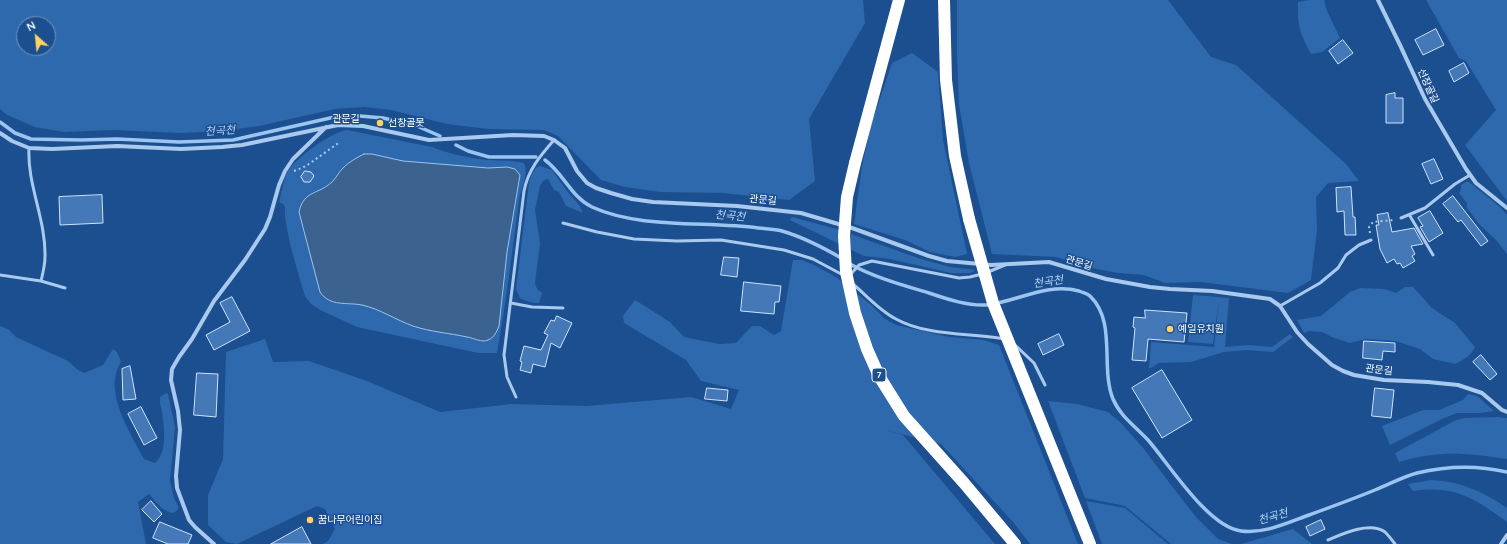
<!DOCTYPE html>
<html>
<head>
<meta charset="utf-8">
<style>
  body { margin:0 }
  #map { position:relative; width:1507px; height:544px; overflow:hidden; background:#1b4f8f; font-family:Quicksand,sans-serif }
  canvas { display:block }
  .north { position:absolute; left:16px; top:16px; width:40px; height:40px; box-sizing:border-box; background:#1b4f8f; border:1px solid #7695bc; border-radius:50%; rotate:333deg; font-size:11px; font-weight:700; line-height:16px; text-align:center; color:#fff }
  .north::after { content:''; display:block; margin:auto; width:14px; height:18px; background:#ffd166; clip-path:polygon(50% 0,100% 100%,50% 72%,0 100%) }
</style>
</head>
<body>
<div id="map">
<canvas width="1507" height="544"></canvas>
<div class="north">N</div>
</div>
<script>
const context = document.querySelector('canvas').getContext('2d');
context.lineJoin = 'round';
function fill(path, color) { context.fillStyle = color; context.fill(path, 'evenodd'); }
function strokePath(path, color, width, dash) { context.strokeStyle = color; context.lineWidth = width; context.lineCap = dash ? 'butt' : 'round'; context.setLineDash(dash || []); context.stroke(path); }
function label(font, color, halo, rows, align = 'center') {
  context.font = font + ' Quicksand,"Noto Sans KR",sans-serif'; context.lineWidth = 3; context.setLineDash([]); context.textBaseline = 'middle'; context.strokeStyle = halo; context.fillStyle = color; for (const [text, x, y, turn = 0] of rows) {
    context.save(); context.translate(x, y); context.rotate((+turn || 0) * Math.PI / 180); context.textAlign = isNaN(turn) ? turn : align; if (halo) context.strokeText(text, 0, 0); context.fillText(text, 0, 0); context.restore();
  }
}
fill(new Path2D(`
  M0,0H863L865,23L809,119L815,181L789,200L723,193L660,192L625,187L601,180L558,136L544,130L488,129L447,124L391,110L364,107L335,109L259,126L223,131L181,133L114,130L64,132L35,127L7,115L0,109ZM24,24H48V48H24Z
  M957,0H1168L1211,57L1236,65L1346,164L1359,181L1328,183L1316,197L1317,230L1311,280L1288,293L1201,282L1165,283L1144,275L1118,273L1092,268L1056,257L992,254L969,163L959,105L957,55Z
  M1309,0H1324L1327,11L1340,38L1322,52L1311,54C1300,33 1297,25 1298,2Z
  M1426,0H1507V201L1465,145L1496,110L1466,61L1459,58Z
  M912,53L938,72L943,140L967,254L955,257L930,252L905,240L854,224L862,166L871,125L892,63Z
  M347,130L432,147C450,154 468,158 487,160C500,161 512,160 524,163C529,174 521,188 519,201C512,252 506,303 497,353H478L357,327L320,310L311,304L305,296L302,287L290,244L285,218V207L283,204L279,202C282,192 283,180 288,171C296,158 331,132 347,130Z
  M540,166L552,170L567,191L579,205L583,213L566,206L559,192L554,190L548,179L544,180L540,186L535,210L540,243L535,283L537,289L542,293L539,303C532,303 526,301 520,298L516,289L529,183C531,176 533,168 540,166Z
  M1466,182H1469L1500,207L1507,215V254L1496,240L1479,224L1467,208V203L1459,193L1461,189V185Z
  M792,217L836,229L921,259L950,267L976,270L970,273H951L890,259L864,256L790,220Z
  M793,260H802L816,266L836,277L871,305L885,319L896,325L949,337L984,340L999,345L1078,544H1030L1013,522L941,444L881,429L903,435L995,544H323L328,541L335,529L325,509L317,506L237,544L226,542L208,525V495L223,459L226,352L265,339L273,362L309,361L367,381L440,412L512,404L587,406L691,397L731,409L739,390L701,381L686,360L624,323L623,316L635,300L670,322L684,337L719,344L736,343L752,326H760L774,335L781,331Z
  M1405,287H1413L1432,308L1455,323L1475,347C1471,356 1463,360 1455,364L1433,359L1420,349L1395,341L1365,339L1350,343L1334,338L1322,332L1309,331L1304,333L1297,320L1321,316L1350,292L1360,288L1385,289L1396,293Z
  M1193,295L1229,298L1225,347L1248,345L1272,347L1290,334L1293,337L1273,352L1246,350L1224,352L1191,362L1159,363L1149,369L1151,342L1214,347L1219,299L1213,344L1188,342Z
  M0,326L8,329L16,337L68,361L78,370L84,373L103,365L113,349L117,352L121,362C102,390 131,434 144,459L155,463C168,452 164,427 162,412C161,407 159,402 160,397L166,393L168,394L175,427L170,481L174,498L178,506V510L173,513C163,512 155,501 149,494L138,502L146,544H0Z
  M1468,394L1477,396L1494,411L1481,413H1457L1444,418L1390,445L1382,426L1423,410H1439L1463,400Z
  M1048,401L1077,404L1108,412L1121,423L1144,449L1171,485L1196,517L1218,539L1232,544H1171L1125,506L1085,498Z
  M1497,417L1507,418V459C1467,453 1438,450 1399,462L1395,453L1456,420L1464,418Z
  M1431,480C1460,481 1484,492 1507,508V522C1474,498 1455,485 1413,491L1408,484Z
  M1086,501L1125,508L1168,544H1102Z
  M1293,529L1312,544H1241Z`), '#2e69ad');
const water = new Path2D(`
  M364,154H372L403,161L488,168L507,167L515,169L520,175L507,252L499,326C497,331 494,338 488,340C482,343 474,338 467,337C449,333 431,332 413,326C396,320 380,309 362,305C347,302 330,307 320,292L299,212C304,190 318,195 332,182C336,178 339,172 343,168C349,162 356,158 364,154Z`);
fill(water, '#3c6290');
strokePath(water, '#9cc4f0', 1);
strokePath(new Path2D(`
  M0,122L15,133L31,139L81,140L117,139L179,142L233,140L339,116H360L383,118L417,126L440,136
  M456,145L468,151L489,157H536
  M545,160C564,174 571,197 592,207C640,229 706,221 758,228C766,229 774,229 782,231C803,237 824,248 843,259
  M848,263C873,277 902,285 929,293C947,299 967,306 986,305C1017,302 1047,282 1079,291C1083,293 1087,293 1090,296C1117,322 1100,367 1113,399C1120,416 1136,427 1148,440C1169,464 1208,527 1241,531C1264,534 1287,523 1309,515C1331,507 1353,499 1375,490C1388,485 1402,477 1417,473C1446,466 1477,465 1507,472`), '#9cc4f0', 3.5);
const building = new Path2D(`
  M1436,29L1444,45L1423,55L1415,40Z
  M1343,40L1353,53L1338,64L1329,51Z
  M1464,63L1469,73L1454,82L1449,71Z
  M1395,93V98H1403V123H1386V95Z
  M1434,159L1443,179L1431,184L1422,164Z
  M305,171L311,172L314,176L310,182H304L301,177Z
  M1351,187L1353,217H1355L1356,235H1345L1344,211L1337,212L1336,188Z
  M102,195L103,223L60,225L59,197Z
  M1453,196L1488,241L1481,246L1461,220L1458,222L1443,204Z
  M1430,211L1443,233L1429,242L1420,227L1423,226L1418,218Z
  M1388,213L1392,232L1414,228L1423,244L1411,246L1415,254L1412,256L1415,261L1403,268L1400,263L1397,264L1394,259L1387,263L1380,249L1376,225H1379L1377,215Z
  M724,257L739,258L737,277L721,275Z
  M744,282L781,286L779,302H775L774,314L741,311Z
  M232,297L250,331L214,350L206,335L230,322L220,303Z
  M1145,310L1187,313L1184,342L1148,339L1146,361L1132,360L1135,328L1133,327L1134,317L1145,318Z
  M557,316L572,323L560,348L551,343L545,367L533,364L531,373L520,370L522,362L520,361L524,346L541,350L548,335L544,333L551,320L554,321Z
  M1059,334L1064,345L1043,355L1038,344Z
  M1364,341L1395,343V352L1383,351L1382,360L1363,358Z
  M1481,355L1497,374L1490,380L1473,362Z
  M130,366L136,399L123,400L122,369Z
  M1162,370L1192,420L1162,438L1132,388Z
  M197,373L218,374L216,417L194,415Z
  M707,388L728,390L727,401L705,399Z
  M1375,388L1394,390L1391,418L1372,416Z
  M141,407L157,438L144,445L128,414Z
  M151,501L162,514L154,522L142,510Z
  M1321,520L1325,529L1310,536L1306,527Z
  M160,522L192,535L188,544H168L153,538Z
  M302,527L311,544H271Z`);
fill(building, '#4478b7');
strokePath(building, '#cfe3fa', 1);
strokePath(new Path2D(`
  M294,171L306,166L340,142
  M1370,233L1369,227L1373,222L1394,220`), '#a9c9ee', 2, [2, 3]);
strokePath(new Path2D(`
  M29,148C27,185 46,219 45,257C45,265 43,273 41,281
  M1410,216L1433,255
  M1401,218L1425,208L1455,184L1470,175
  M563,223L597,232L634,239L677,241L721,240L784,250L813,259L843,275
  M988,272L1005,265
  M0,275L41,281L65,288
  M850,275L859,265L872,261L959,278L970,277L982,274
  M853,284C867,296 880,311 896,319C926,336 971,333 1005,339
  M511,303L532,307L563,308
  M1280,306L1320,283L1338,268L1346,255L1359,245L1371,240
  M1015,345L1034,363L1045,385
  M516,397L507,377L504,355L524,191C528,170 540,156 554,140
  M1328,540C1342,534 1370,521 1385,532C1388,535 1392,540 1395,544`), '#a9c9ee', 3);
strokePath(new Path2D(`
  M1378,0L1400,45L1425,99L1466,169L1476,183L1507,208
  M0,133L12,141L29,148L52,149L117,146L181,149L222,147L242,145L338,125L363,126L429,140L513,135L544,136L554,140L565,148L577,171L587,183L596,188L611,193L632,199L653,202L737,206L801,213L852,228L929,256L947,261L991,265L1049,262L1106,279L1150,287L1170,289L1212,291L1270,299L1280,306L1297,332L1308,344L1332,365L1343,371L1354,375L1384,380L1428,382L1458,385L1482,393L1502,410L1507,412
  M214,544L195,527L189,520L177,488L176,476L180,430L178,411L171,380L172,369L179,357L192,339L214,301L245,260L265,229L270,217L279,185L285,171L293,159L326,127
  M1501,544L1507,535`), '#a9c9ee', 4);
strokePath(new Path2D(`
  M944,0L946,80L955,156L969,219
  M855,163L899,0`), '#fff', 12);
strokePath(new Path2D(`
  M855,163L847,197L844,236L846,272L855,313L867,349L879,376L904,416L964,483L1015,544
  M969,219L993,303L1090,544`), '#fff', 12);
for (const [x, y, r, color] of [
  [380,123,4,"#ffd166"],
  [1170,329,4,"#ffd166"],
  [310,520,4,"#ffd166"]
]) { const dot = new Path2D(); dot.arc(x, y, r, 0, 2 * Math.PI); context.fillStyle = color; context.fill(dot); strokePath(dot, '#1b4f8f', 1.5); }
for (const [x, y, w] of [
  [879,375,14]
]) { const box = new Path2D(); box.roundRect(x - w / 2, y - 7, w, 14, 3); context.fillStyle = '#1b4f8f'; context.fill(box); strokePath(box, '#fff', 1); }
label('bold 9px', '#fff', null, [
  ["7",879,375]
]);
label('10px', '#fff', '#1b4f8f', [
  ["선장골길",1428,86,66],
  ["관문길",346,119],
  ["관문길",763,200,5],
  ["관문길",1079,263,17],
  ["관문길",1379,370,7]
]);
label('10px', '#fff', '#1b4f8f', [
  ["선창골못",388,123],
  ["예일유치원",1178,329],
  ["꿈나무어린이집",318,520]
], 'left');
label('italic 11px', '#b5d3f5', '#1b4f8f', [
  ["천곡천",220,131,-4],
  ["천곡천",730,216,5],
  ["천곡천",1048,282,-8],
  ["천곡천",1273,517,-16]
]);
</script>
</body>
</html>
